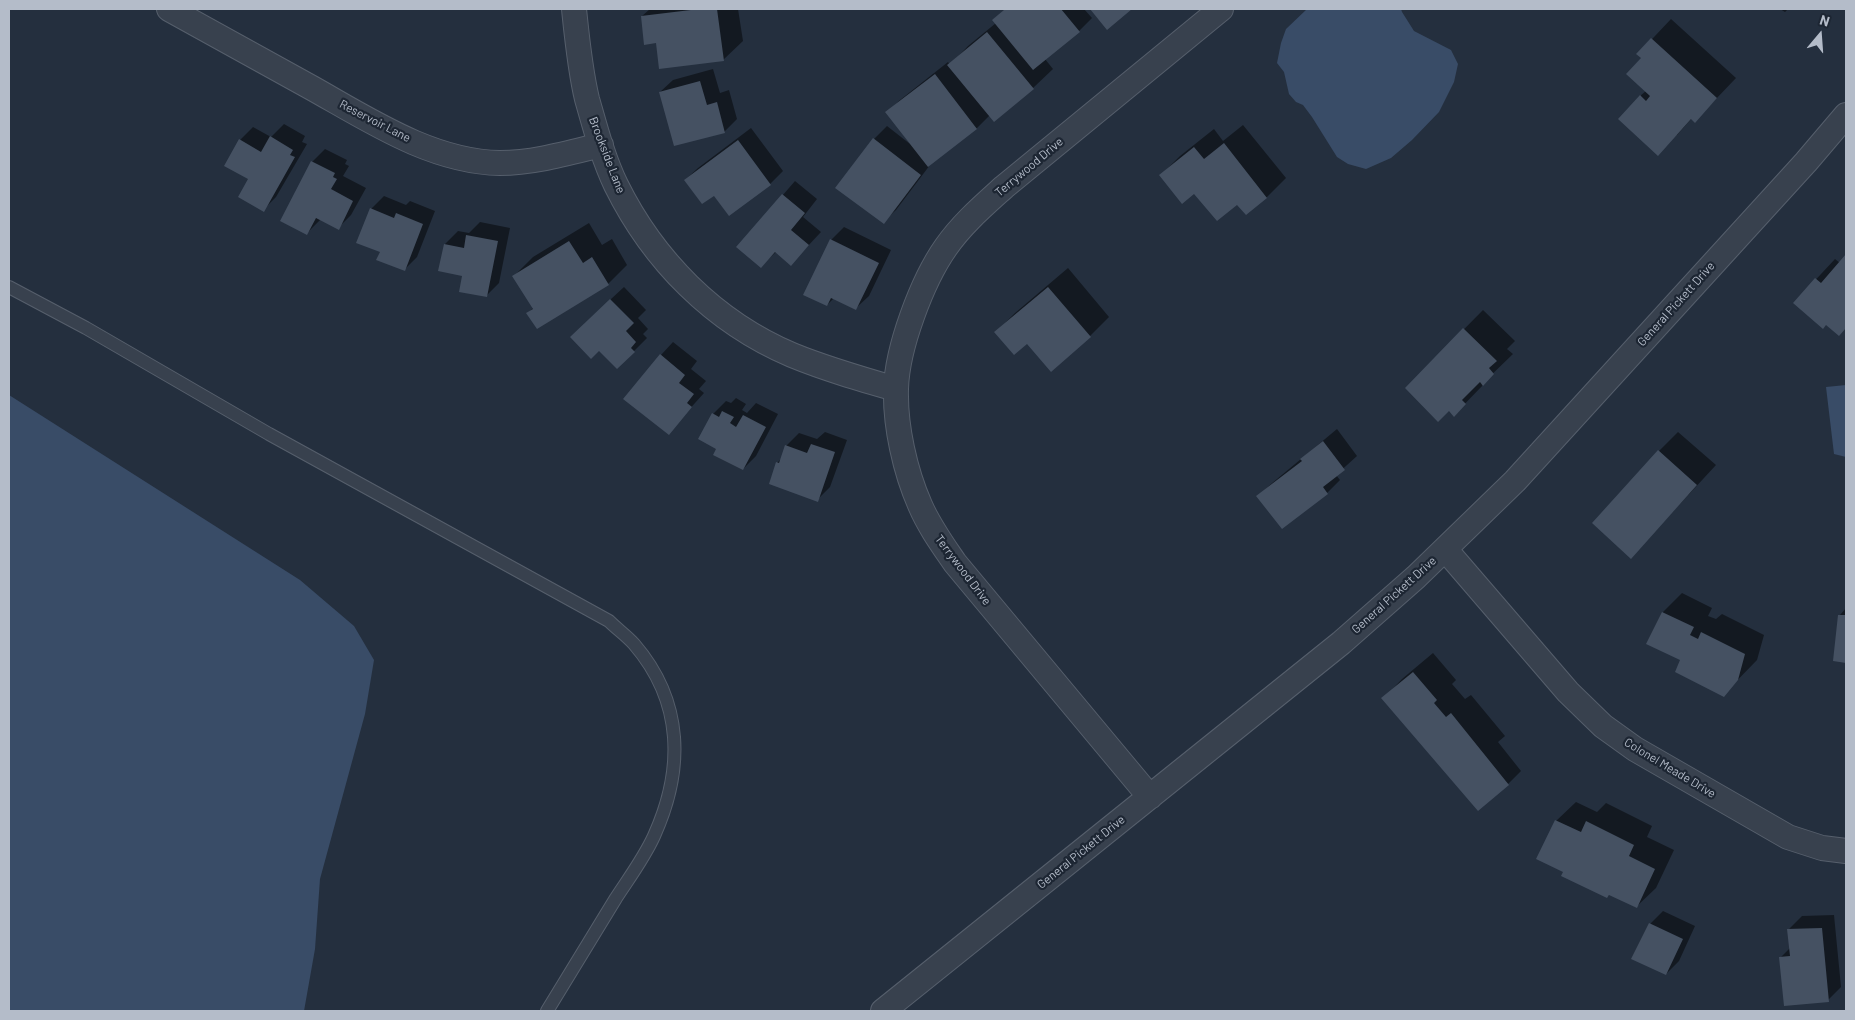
<!DOCTYPE html>
<html>
<head>
<meta charset="utf-8">
<style>
  body { margin:0 }
  #map { position:relative; width:1855px; height:1020px; overflow:hidden; background:#242f3e; font-family:Barlow,sans-serif }
  canvas { display:block }
  .frame { position:absolute; inset:0; border:10px solid #b4bcc9; pointer-events:none }
  .north { position:absolute; left:1795px; top:10px; width:50px; height:50px; -webkit-text-stroke:4px #1d2633; paint-order:stroke; rotate:18deg; font-size:14px; font-weight:700; line-height:20px; text-align:center; color:#b4bcc9 }
  .north::after { content:''; display:block; margin:auto; width:18px; height:22px; background:#b4bcc9; clip-path:polygon(50% 0,100% 100%,50% 72%,0 100%) }
</style>
</head>
<body>
<div id="map">
<canvas width="1855" height="1020"></canvas>
<div class="frame"></div>
<div class="north">N</div>
</div>
<script>
const context = document.querySelector('canvas').getContext('2d');
context.lineJoin = 'round';
function fill(path, color) { context.fillStyle = color; context.fill(path, 'evenodd'); }
function strokePath(path, color, width, dash) { context.strokeStyle = color; context.lineWidth = width; context.lineCap = dash ? 'butt' : 'round'; context.setLineDash(dash || []); context.stroke(path); }
function label(font, color, halo, rows, align = 'center') {
  context.font = font + ' Barlow,sans-serif'; context.lineWidth = 4.5; context.setLineDash([]); context.textBaseline = 'middle'; context.strokeStyle = halo; context.fillStyle = color; for (const [text, x, y, turn = 0] of rows) {
    context.save(); context.translate(x, y); context.rotate((+turn || 0) * Math.PI / 180); context.textAlign = isNaN(turn) ? turn : align; if (halo) context.strokeText(text, 0, 0); context.fillText(text, 0, 0); context.restore();
  }
}
fill(new Path2D(`
  M1307,9H1401L1402,12L1414,31L1451,50L1458,64L1454,82L1439,112L1412,140L1391,158L1366,169L1348,164L1337,157L1312,117L1303,105L1296,102L1289,94L1284,72L1277,63L1281,43L1286,29Z
  M1846,385V457L1834,454L1826,387Z
  M9,395L300,580L354,626L374,660L365,714L320,879L315,949L304,1011H9Z`), '#394c67');
fill(new Path2D(`
  M650,9H738L743,41L723,60L657,42L642,16Z
  M1005,9H1084L1092,18L1079,31L1045,59L1053,69L1033,88L994,120L990,115L977,128L933,161L896,210L883,222L874,139L887,126L910,144L887,112L900,100L948,62L950,65L968,46L996,23L993,20Z
  M1780,9H1788L1785,12Z
  M1671,19L1736,78L1695,121L1692,118L1677,135L1640,96L1646,91L1643,58L1638,54Z
  M713,69L720,93L729,90L737,119L724,132L660,92L673,80Z
  M284,124L305,136L302,142L307,144L276,197L263,210L249,179L226,165L240,140L253,127L271,137Z
  M1243,125L1286,178L1267,197L1246,213L1237,203L1194,192L1160,176L1180,156L1214,129L1223,141Z
  M751,128L783,171L770,184L714,194L685,180L698,168Z
  M325,149L347,160L345,164L349,166L343,176L366,188L351,215L338,228L321,219L307,233L312,162Z
  M795,181L817,199L803,217L821,232L791,264L776,252L761,266L738,247Z
  M384,196L406,205L410,201L435,211L417,257L404,270L381,251L371,209Z
  M480,222L510,228L499,283L486,296L464,275L440,270L445,244L458,231L469,233Z
  M589,223L602,245L612,239L627,265L608,284L528,313L533,308L514,276L533,257Z
  M844,227L891,250L869,296L856,308L834,298L827,305L831,240Z
  M1846,256V327L1839,334L1827,324L1794,303L1835,259L1840,263Z
  M1068,268L1109,317L1090,336L1027,343L996,332L1015,313Z
  M624,287L646,310L638,318L648,329L643,334L647,338L634,351L599,350L584,324Z
  M1483,310L1515,341L1507,349L1513,354L1483,383L1484,384L1454,415L1449,410L1406,388Z
  M673,342L697,361L691,369L706,381L699,389L704,393L668,433L661,355Z
  M736,398L746,404L742,410L747,413L756,403L778,414L756,456L743,469L718,448L700,439L713,414L726,401L731,403Z
  M1337,429L1357,456L1336,475L1340,480L1327,493L1282,528L1258,496L1271,484Z
  M825,432L847,440L830,487L817,500L777,463L782,458L786,446L799,433L817,439Z
  M1678,432L1716,465L1631,557L1659,451Z
  M1682,593L1712,608L1708,616L1716,619L1722,614L1764,635L1757,660L1723,695L1682,660L1648,643L1663,612Z
  M1846,608V661L1835,660L1840,615Z
  M1433,653L1456,680L1452,684L1465,699L1471,695L1505,736L1498,742L1521,771L1508,784L1383,699L1402,679Z
  M1576,802L1597,812L1606,803L1652,826L1647,837L1674,850L1656,888L1636,907L1610,894L1607,897L1565,871L1556,821Z
  M1663,911L1695,926L1679,961L1666,974L1650,924Z
  M1834,915L1841,987L1828,1000L1780,958L1790,948L1789,929L1802,916Z`), '#0007');
fill(new Path2D(`
  M699,9H717L724,61L659,69L656,43L644,45L641,16Z
  M1005,9H1061L1080,32L1033,70L992,20Z
  M1090,9H1132L1107,30Z
  M987,32L1034,89L994,122L947,65Z
  M1651,38L1717,98L1695,123L1691,119L1658,156L1618,119L1640,95L1646,101L1650,96L1626,74L1641,58L1636,54Z
  M935,74L977,129L928,167L885,112Z
  M700,81L707,105L717,102L725,133L674,146L659,92Z
  M270,136L293,150L290,155L295,157L264,212L238,197L248,179L224,166L239,139L261,152Z
  M873,138L921,175L884,224L835,188Z
  M738,140L771,185L729,216L714,196L702,204L684,180Z
  M1224,143L1267,198L1246,215L1237,205L1217,221L1194,194L1182,204L1159,175L1194,147L1204,159Z
  M311,161L335,173L333,177L337,179L331,189L353,201L339,230L316,218L307,235L280,221Z
  M782,194L805,213L791,230L809,245L791,266L775,252L761,268L736,247Z
  M370,208L394,218L396,213L423,224L405,271L376,260L380,252L356,243Z
  M466,235L498,241L487,297L459,292L462,276L438,271L444,244L464,248Z
  M830,239L879,263L856,310L831,298L827,306L803,295Z
  M569,241L583,263L592,257L609,285L537,329L526,313L533,309L512,276Z
  M1846,254V328L1839,336L1826,325L1823,329L1793,303L1815,278L1821,283Z
  M1048,287L1091,337L1051,372L1027,344L1014,355L994,332Z
  M610,299L634,323L626,331L636,342L631,348L635,352L617,369L599,351L591,359L570,337Z
  M1463,328L1497,361L1489,368L1494,374L1483,386L1480,382L1462,400L1466,404L1454,417L1449,411L1438,422L1405,388Z
  M660,354L685,375L679,383L694,394L687,403L692,407L669,435L623,399Z
  M722,411L734,417L730,423L736,427L743,415L766,427L743,470L713,455L716,449L698,439L712,413L719,417Z
  M1323,441L1345,470L1323,487L1328,494L1282,529L1256,496L1302,461L1300,459Z
  M811,444L835,452L818,502L769,484L776,462L779,463L785,445L807,453Z
  M1658,450L1697,485L1631,559L1592,523Z
  M1662,612L1694,627L1690,635L1698,639L1701,632L1745,654L1738,680L1724,697L1675,672L1680,660L1646,644Z
  M1838,615H1846V663L1833,661Z
  M1413,672L1437,700L1434,703L1446,717L1451,713L1509,785L1478,811L1381,698Z
  M1555,820L1581,832L1586,821L1634,845L1629,856L1655,869L1637,908L1609,895L1607,898L1561,876L1563,872L1536,859Z
  M1649,923L1683,939L1666,975L1631,959Z
  M1822,928L1829,1002L1784,1006L1779,957L1790,956L1787,929Z`), '#455162');
const service = new Path2D(`
  M9,287L86,328L269,434L609,621C617,629 627,636 634,644C684,702 684,770 654,836C644,858 629,878 616,898C593,936 570,973 547,1011`);
const minor = new Path2D(`
  M169,9C216,35 264,61 312,88C369,120 432,162 500,163C534,163 568,153 601,145
  M574,9C577,38 580,70 587,99C595,127 603,158 616,185C653,260 714,322 792,355C826,369 861,379 896,389
  M1445,549L1568,692L1603,726L1635,749L1788,837L1822,848L1846,851
  M1150,797L955,563C942,544 929,526 920,505C905,471 895,426 896,389C897,348 922,281 946,247C962,224 983,206 1004,187L1221,9
  M883,1011L1341,643L1416,577L1515,481L1806,162L1846,115`);
strokePath(service, '#565f6c', 14);
strokePath(minor, '#565f6c', 26);
strokePath(service, '#38414e', 12);
strokePath(minor, '#38414e', 24);
label('12px', '#b4bcc9', '#1d2633', [
  ["Reservoir Lane",375,121,27],
  ["Brookside Lane",607,155,69],
  ["Terrywood Drive",1029,167,-40],
  ["General Pickett Drive",1676,304,-48],
  ["Terrywood Drive",963,570,53],
  ["General Pickett Drive",1394,595,-42],
  ["Colonel Meade Drive",1670,768,31],
  ["General Pickett Drive",1081,852,-39]
]);
</script>
</body>
</html>
